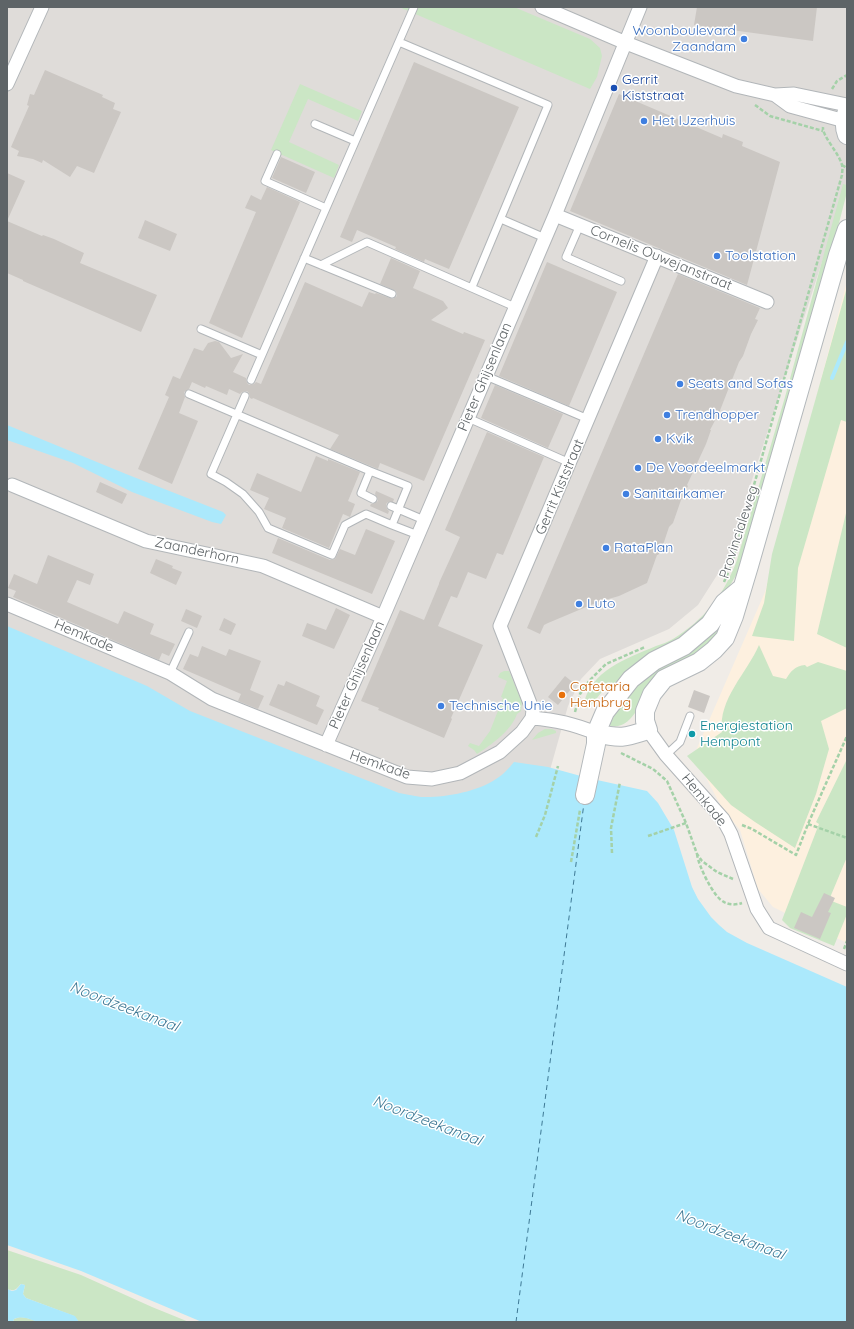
<!DOCTYPE html>
<html>
<head>
<meta charset="utf-8">
<style>
  body { margin:0 }
  #map { position:relative; width:854px; height:1329px; overflow:hidden; background:#f0ece7; font-family:Quicksand,sans-serif }
  canvas { display:block }
  .frame { position:absolute; inset:0; border:8px solid #5e6467; pointer-events:none }
</style>
</head>
<body>
<div id="map">
<canvas width="854" height="1329"></canvas>
<div class="frame"></div>
</div>
<script>
const context = document.querySelector('canvas').getContext('2d');
context.lineJoin = 'round';
function fill(path, color) { context.fillStyle = color; context.fill(path, 'evenodd'); }
function strokePath(path, color, width, dash) { context.strokeStyle = color; context.lineWidth = width; context.lineCap = dash ? 'butt' : 'round'; context.setLineDash(dash || []); context.stroke(path); }
function label(font, color, halo, rows, align = 'center') {
  context.font = font + ' Quicksand,sans-serif'; context.lineWidth = 3; context.setLineDash([]); context.textBaseline = 'middle'; context.strokeStyle = halo; context.fillStyle = color; for (const [text, x, y, turn = 0] of rows) {
    context.save(); context.translate(x, y); context.rotate((+turn || 0) * Math.PI / 180); context.textAlign = isNaN(turn) ? turn : align; if (halo) context.strokeText(text, 0, 0); context.fillText(text, 0, 0); context.restore();
  }
}
fill(new Path2D(`
  M847,281V943L773,907L758,889L740,830L722,808L694,755L765,592Z`), '#fdf0df');
fill(new Path2D(`
  M7,7H847V184L726,561L698,605L669,629L600,659L581,679L568,706L541,802L467,855L7,657Z`), '#dfdcd9');
fill(new Path2D(`
  M399,7H514L590,39L600,48L602,56L597,77L590,89Z
  M300,84L362,111L358,121L308,99L289,142L339,165L334,178L271,150Z
  M843,184L847,185V192L839,223L742,565L721,601L690,633L640,661L614,684L609,683L589,708L583,707C590,670 626,659 656,646C662,644 668,642 673,639C705,619 724,595 737,560L785,397Z
  M847,287V422L841,420L798,568L794,641L752,636L764,603L772,554Z
  M847,509V648L817,634Z
  M720,615L723,625L714,639L637,710C630,721 621,730 607,725L624,696Z
  M759,645L773,676L786,679C791,671 795,666 805,665L807,667L818,662L847,671V708L821,721L829,749L816,794L795,848L755,822L731,805L687,756L722,732C718,699 747,673 759,645Z
  M504,671H509L522,702L521,711L517,714C511,731 491,745 477,754L474,750L468,746L470,743L479,746L490,731L503,698L501,697L507,681L498,677L500,673Z
  M545,729H552L556,731V733L532,740L538,733Z
  M847,759V857L829,900L847,907V914L834,946L790,928L782,920L819,824L816,822Z
  M7,1250L81,1275L152,1307L189,1322H79L74,1316L26,1298L23,1294L25,1285L21,1284C16,1289 15,1292 7,1289Z
  M20,1317L27,1318L40,1322H13L14,1319Z`), '#cbe6c5');
fill(new Path2D(`
  M7,425L126,474L223,512L226,515L221,524L212,522L132,492L73,463L7,440Z
  M7,626L147,686L190,711L399,793C406,794 413,796 421,797C443,798 477,792 496,779C503,775 509,768 514,762L548,767L588,778L647,791L658,803L674,830L692,887L698,899L711,917L719,925L727,932L747,943L847,987V1322H202L81,1271L7,1245Z
  M21,1284L25,1285L23,1294L26,1298L75,1316L79,1322C66,1322 51,1324 39,1322C30,1320 24,1315 14,1319L13,1322H7V1289L12,1291L16,1290Z`), '#abe9fc');
strokePath(new Path2D(`
  M832,378L847,342`), '#abe9fc', 4);
strokePath(new Path2D(`
  M516,1322L584,803`), '#3e7995', 1, [5, 4]);
fill(new Path2D(`
  M697,7H817L813,41L694,25Z
  M414,62L519,107L449,269L425,259L424,262L395,249L396,247L357,230L352,242L340,237Z
  M45,70L103,95L102,97L115,103L113,109L121,112L94,173L77,166L70,177L43,160L42,163L33,159L17,156L19,151L11,147L29,106L27,105L30,94L34,95Z
  M619,94L722,138L723,134L743,142L742,146L780,162L747,285L570,211Z
  M281,157L315,172L306,193L272,178Z
  M7,173L25,181L7,221L42,236L43,235L54,239L84,253L80,263L157,295L141,332L23,281V280L7,273Z
  M267,187L300,202L242,338L209,323L256,212L245,208L251,195L261,200Z
  M145,220L177,234L170,251L138,238Z
  M391,258L420,271L413,288L443,301L448,308L431,320L463,334L464,332L485,340L424,481L380,463L378,469L330,449L339,435L253,398L252,399L250,398L249,393L247,391L242,392L240,394L229,389L227,395L206,386L205,388L192,382L189,389L184,392L185,397L179,413L198,421L172,484L138,469L169,397L165,395L173,376L180,379L194,348L203,351L208,343L215,341L219,342L231,358L243,354L233,372L246,378L247,383L249,385L254,384L256,382L261,384L305,282L362,307L369,292L375,294L376,293L393,299L397,296L396,291L380,284Z
  M547,262L617,292L569,406L499,376Z
  M678,274L760,308L755,319L758,320L751,334L743,356L739,362L728,390L719,413L710,430H711L706,444L687,485L688,486L681,500L673,523L669,527L661,551L658,555H657L647,583L619,596L598,602L548,623L544,625L540,634L527,628Z
  M495,385L563,414L548,448L481,418Z
  M487,432L544,457L503,555L497,553L486,579L468,572L457,598L451,596L438,626L483,645L451,718L452,719L444,738L378,710L379,708L361,701L400,610L424,620L439,584V583L460,537L445,530Z
  M316,456L328,461V459L360,472L348,501L355,504L350,517L343,514L329,548L282,528L286,518L264,509L269,498L250,490L257,473L301,492Z
  M100,482L127,494L122,504L96,492Z
  M376,491L394,499L393,502H388L386,504L387,509L389,511L388,514L370,506L371,504L375,503L378,501L377,497L375,494Z
  M366,529L395,541L372,594L272,553L278,538L330,560L335,559L340,549L355,555Z
  M48,555L94,574L90,585L77,580L67,602L118,624L124,611L154,624L150,634L175,644L169,656L162,653L159,660L13,597L16,591L8,588L14,574L37,584Z
  M156,559L173,566L172,568L182,572L176,585L150,573Z
  M336,608L350,615L334,649L302,636L307,623L326,630Z
  M186,609L202,616L197,628L181,621Z
  M224,618L236,624L231,635L219,630Z
  M202,646L226,656L229,649L261,661L250,690L264,696L258,709L238,701L241,694L183,669L190,654L198,657Z
  M565,676L575,684L558,705L548,697Z
  M286,681L320,696L316,706L324,710L317,725L269,705L278,684L284,686Z
  M694,690L710,696L704,713L688,707Z
  M824,893L835,898L828,912L831,913L820,939L794,928L801,912L812,917Z`), '#cbc7c3');
const service = new Path2D(`
  M399,42L548,105L472,287
  M315,124L355,141
  M277,154L265,181L326,208
  M501,219L545,238
  M580,225L566,257L621,281
  M304,258L392,294
  M321,265L367,242L515,307
  M201,329L262,355
  M486,376L588,419
  M251,380L414,7
  M189,394L370,471L361,493L373,499
  M245,396L211,474L226,482L243,494L259,512L268,528L332,555L345,525L366,514L392,525L408,486L370,471
  M468,418L570,463
  M391,506L424,520
  M392,525L418,535
  M170,673L189,632
  M666,755L680,742L690,716`);
const minor = new Path2D(`
  M542,7L626,43L736,86L775,95L794,94L847,105
  M7,84L42,7
  M775,95L790,106L845,121
  M555,215L767,302
  M12,485L146,541L263,566L383,617
  M7,604L170,673L212,699L407,777L432,779L460,773L500,752L522,732L532,718
  M532,718L533,711L500,626L657,256
  M532,718C557,720 573,724 596,733
  M648,730L666,755L723,819L731,834L757,909L769,928L847,964
  M326,745L383,617L555,215L640,7`);
const secondary = new Path2D(`
  M847,111C844,119 844,127 847,135
  M596,733C620,739 624,738 648,730L645,721V711L652,694L664,679L699,662L714,650L725,638L734,616L749,566L838,255L847,229
  M585,795L596,744V733L605,712L631,679L654,661L684,646L710,624L724,603L742,588`);
strokePath(service, '#b2b6b9', 9);
strokePath(minor, '#b2b6b9', 15);
strokePath(secondary, '#b3b8bb', 20);
strokePath(new Path2D(`
  M832,89L837,81L847,75
  M755,105L770,116L823,131
  M842,165L847,168
  M724,582L731,566L842,175C842,172 843,168 842,165C839,153 822,136 823,127
  M575,712L580,694L589,681L606,664L645,647
  M621,753L653,769L667,781L686,823L697,854L702,861L717,872L733,879
  M808,824L847,838
  M742,825L752,829L796,855L808,824L847,736
  M648,836L686,823
  M536,837L545,815L558,766
  M612,853L611,828L620,782
  M697,854C698,865 714,898 724,902C729,905 736,905 742,903
  M571,862L580,810
  M844,949L847,941`), '#a4d1a8', 2.5, [4, 2]);
strokePath(service, '#fff', 7);
strokePath(minor, '#fff', 13);
strokePath(secondary, '#fff', 18);
for (const [x, y, r, color] of [
  [744,39,4,"#3f7fe0"],
  [614,88,4,"#1a4fb4"],
  [644,121,4,"#3f7fe0"],
  [717,256,4,"#3f7fe0"],
  [680,384,4,"#3f7fe0"],
  [667,415,4,"#3f7fe0"],
  [658,439,4,"#3f7fe0"],
  [638,468,4,"#3f7fe0"],
  [626,494,4,"#3f7fe0"],
  [606,548,4,"#3f7fe0"],
  [579,604,4,"#3f7fe0"],
  [562,695,4,"#e8710a"],
  [441,706,4,"#3f7fe0"],
  [692,734,4,"#0f9aa8"]
]) { const dot = new Path2D(); dot.arc(x, y, r, 0, 2 * Math.PI); context.fillStyle = color; context.fill(dot); strokePath(dot, '#fff', 1.5); }
label('14px', '#366cbe', '#fff', [
  ["Woonboulevard",736,31,"right"],
  ["Zaandam",736,47,"right"],
  ["Het IJzerhuis",652,121],
  ["Toolstation",725,256],
  ["Seats and Sofas",688,384],
  ["Trendhopper",675,415],
  ["Kvik",666,439],
  ["De Voordeelmarkt",646,468],
  ["Sanitairkamer",634,494],
  ["RataPlan",614,548],
  ["Luto",587,604],
  ["Technische Unie",449,706]
], 'left');
label('14px', '#164399', '#fff', [
  ["Gerrit",622,80],
  ["Kiststraat",622,96]
], 'left');
label('14px', '#5e6467', '#fff', [
  ["Cornelis Ouwejanstraat",661,258,22],
  ["Pieter Ghijsenlaan",485,377,-67],
  ["Gerrit Kiststraat",560,487,-67],
  ["Provincialeweg",739,532,-72],
  ["Zaanderhorn",197,551,12],
  ["Hemkade",84,636,23],
  ["Pieter Ghijsenlaan",357,675,-66],
  ["Hemkade",380,765,19],
  ["Hemkade",704,800,51]
]);
label('14px', '#c56008', '#fff', [
  ["Cafetaria",570,687],
  ["Hembrug",570,703]
], 'left');
label('14px', '#0d838f', '#fff', [
  ["Energiestation",700,726],
  ["Hempont",700,742]
], 'left');
label('italic 15px', '#3e7995', '#fff', [
  ["Noordzeekanaal",124,1007,21],
  ["Noordzeekanaal",427,1121,21],
  ["Noordzeekanaal",730,1235,21]
]);
</script>
</body>
</html>
